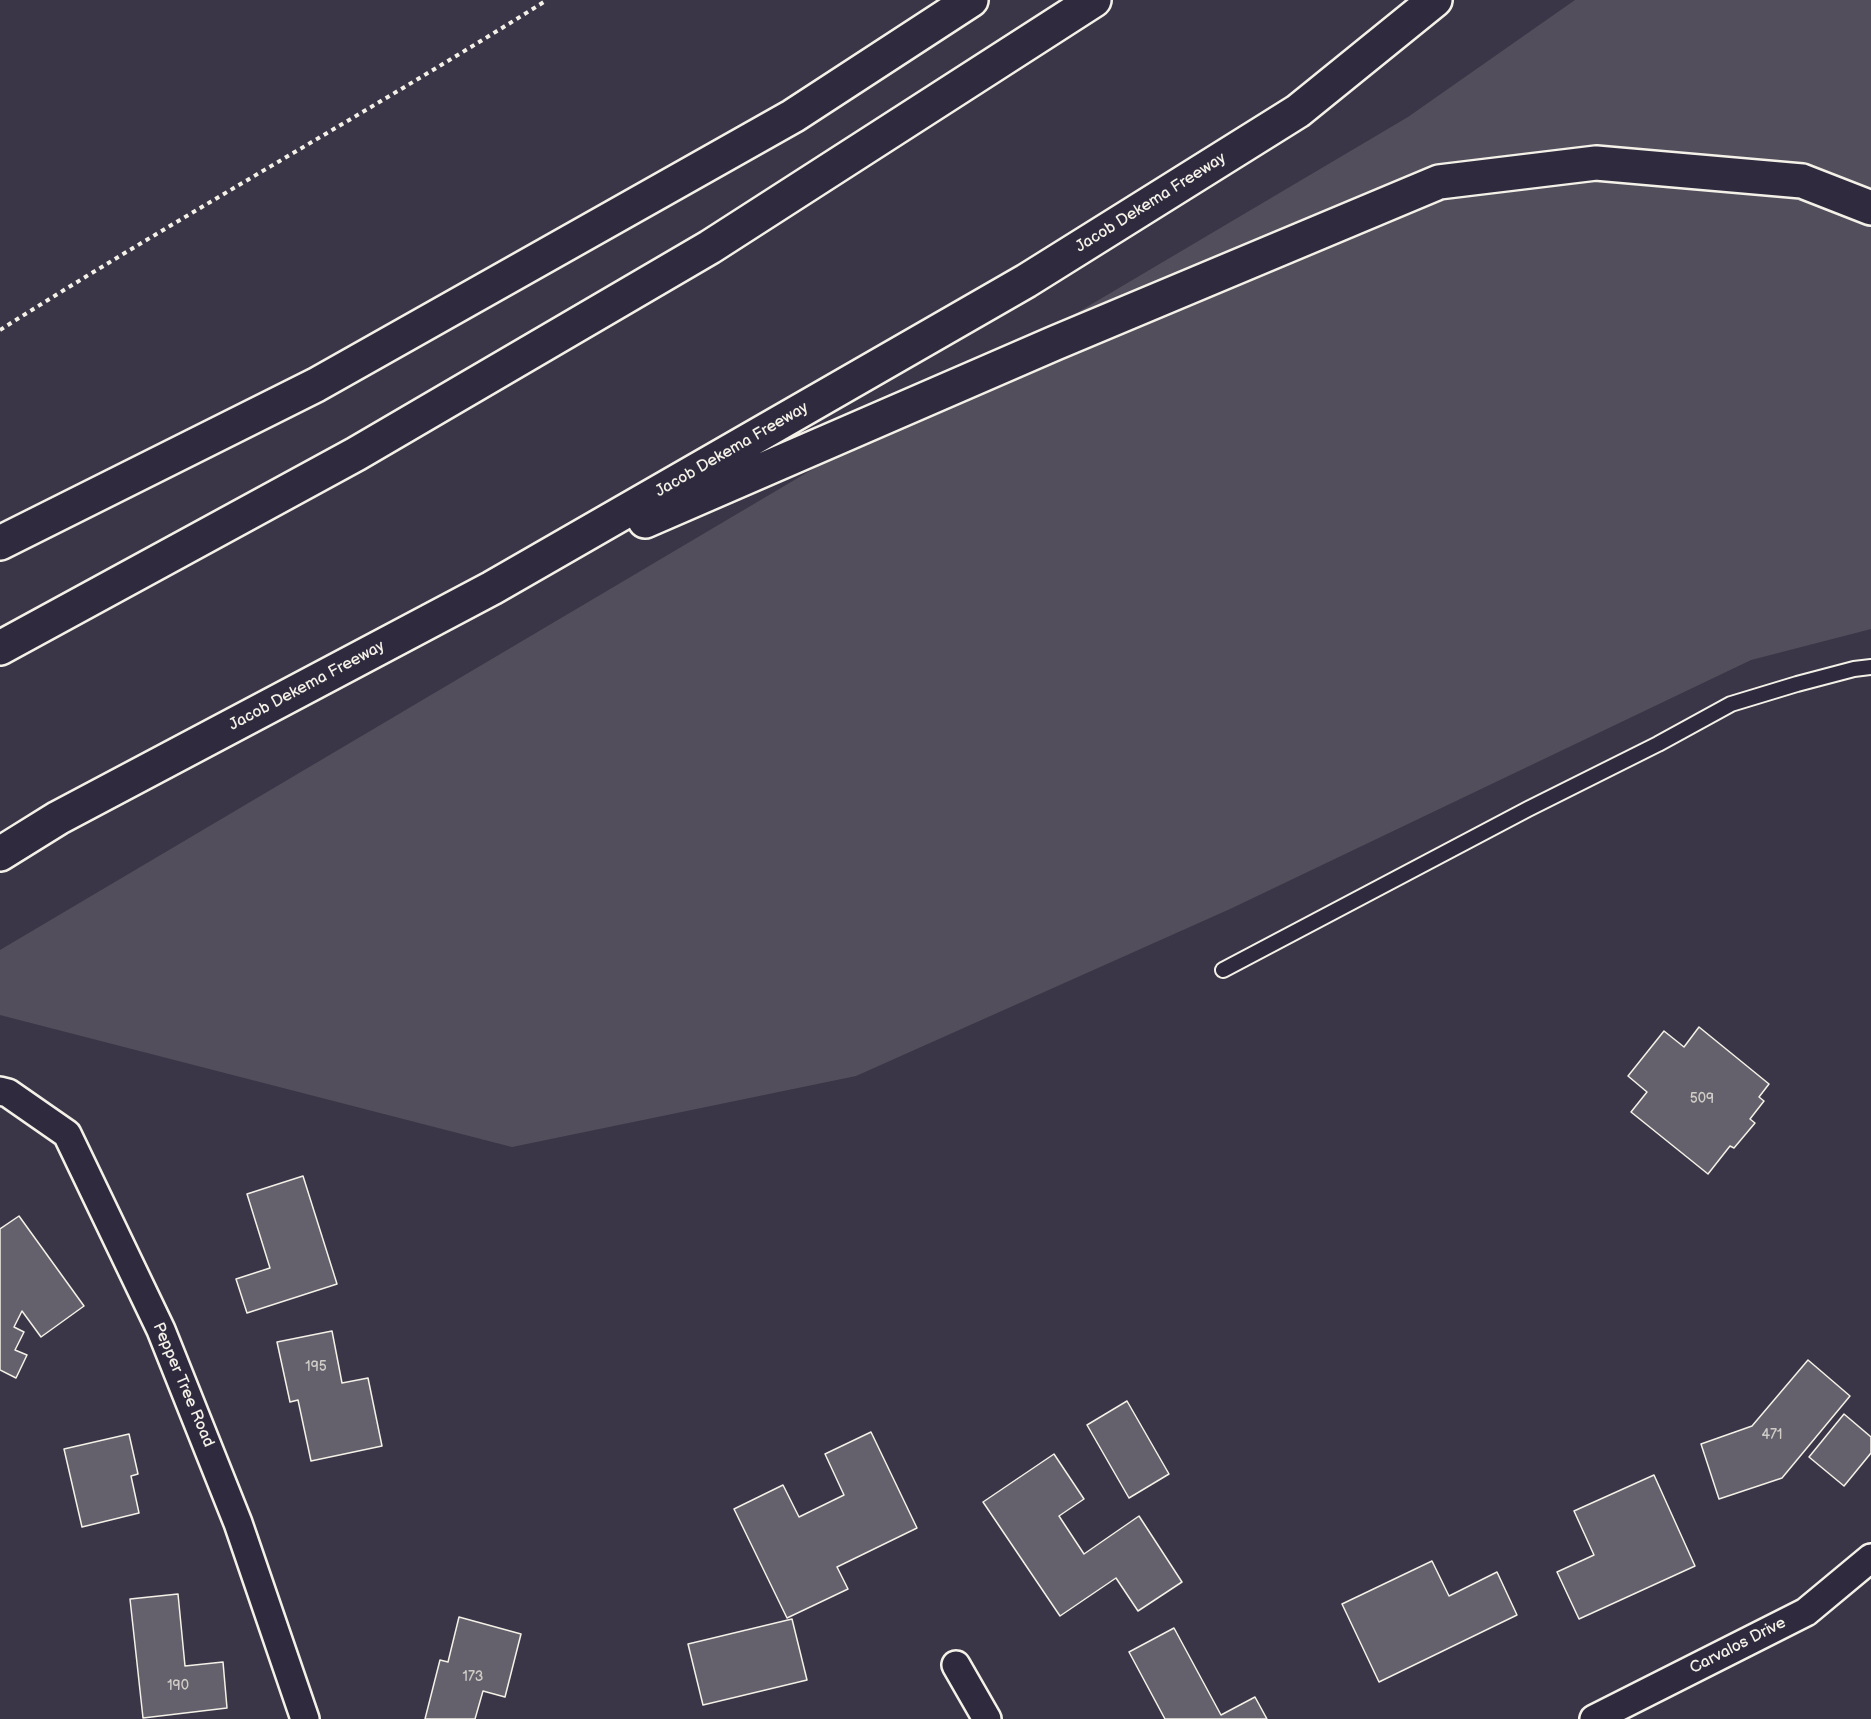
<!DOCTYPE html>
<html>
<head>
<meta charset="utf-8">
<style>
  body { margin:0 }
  canvas { display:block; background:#3b3647 }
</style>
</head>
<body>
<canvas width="1871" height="1719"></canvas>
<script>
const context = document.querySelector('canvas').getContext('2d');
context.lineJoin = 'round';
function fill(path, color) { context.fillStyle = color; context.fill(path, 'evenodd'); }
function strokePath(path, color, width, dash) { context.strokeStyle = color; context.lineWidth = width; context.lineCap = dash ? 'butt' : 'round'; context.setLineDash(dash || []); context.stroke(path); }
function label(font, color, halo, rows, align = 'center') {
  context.font = font + ' "Balsamiq Sans",sans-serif'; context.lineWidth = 6; context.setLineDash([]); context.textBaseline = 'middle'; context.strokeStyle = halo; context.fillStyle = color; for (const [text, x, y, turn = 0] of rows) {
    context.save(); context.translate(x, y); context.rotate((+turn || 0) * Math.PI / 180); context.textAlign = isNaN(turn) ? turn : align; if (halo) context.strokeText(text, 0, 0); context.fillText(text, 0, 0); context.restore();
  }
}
fill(new Path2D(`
  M1575,0H1871V629L1751,660L1230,909L856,1076L512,1147L0,1015V950L1408,117Z`), '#534e5c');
const building = new Path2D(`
  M1699,1027L1769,1084L1759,1097L1764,1101L1750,1119L1755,1123L1734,1148L1730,1146L1708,1174L1631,1112L1647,1092L1628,1076L1664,1031L1684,1047Z
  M303,1176L337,1284L247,1313L236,1279L270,1268L247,1194Z
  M19,1216L84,1306L41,1337L22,1311L14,1327L24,1332L15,1350L27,1355L16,1378L0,1370V1229Z
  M332,1331L342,1383L368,1378L382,1446L311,1461L298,1400L290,1402L277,1342Z
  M1808,1360L1850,1396L1782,1478L1719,1499L1701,1444L1752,1426Z
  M1127,1401L1169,1474L1129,1498L1087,1425Z
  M1844,1414L1871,1437V1453L1844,1486L1809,1457Z
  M871,1432L917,1528L837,1567L848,1589L787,1618L734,1509L783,1485L799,1517L844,1495L825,1454Z
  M129,1434L138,1474L131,1476L139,1513L82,1527L64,1449Z
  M1054,1454L1084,1499L1059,1516L1084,1554L1139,1516L1182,1582L1138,1611L1116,1578L1060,1616L983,1502Z
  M1654,1475L1695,1566L1579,1619L1557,1572L1594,1555L1574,1511Z
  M1432,1561L1449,1596L1497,1572L1517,1615L1379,1682L1342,1604Z
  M178,1594L185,1666L223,1662L227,1708L143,1718L130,1599Z
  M459,1617L521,1634L505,1697L483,1691L475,1719H425L440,1660L448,1662Z
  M792,1619L807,1680L703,1705L688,1644Z
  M1174,1628L1221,1715L1255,1697L1267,1719H1165L1129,1652Z`);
fill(building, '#65616c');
strokePath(building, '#f4f1e8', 1.5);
const service = new Path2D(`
  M1223,970L1528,809L1658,744L1731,704L1797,684L1854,669L1871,667`);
const minor = new Path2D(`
  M0,1091L8,1093L67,1134L161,1330L238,1523L305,1719
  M956,1665L987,1719
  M1594,1719L1806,1612L1871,1558`);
const motorway = new Path2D(`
  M645,521L1055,343L1439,182L1596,163L1802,181L1871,208
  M0,543L316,385L793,116L971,0
  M0,648L356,454L710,247L1094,0
  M0,854L58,818L492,588L1026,281L1298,111L1435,0`);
strokePath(service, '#f4f1e8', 18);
strokePath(minor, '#f4f1e8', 32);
strokePath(motorway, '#f4f1e8', 38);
strokePath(new Path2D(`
  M0,330C180,216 367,113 547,0`), '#f4f1e8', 4, [4.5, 4.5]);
strokePath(service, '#2f2a3d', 14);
strokePath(minor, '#2f2a3d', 27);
strokePath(motorway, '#2f2a3d', 33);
label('14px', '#d0cdc9', null, [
  ["509",1702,1099],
  ["195",316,1367],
  ["471",1772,1435],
  ["173",473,1677],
  ["190",178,1686]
]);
label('16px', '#f4f1e8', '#2f2a3d', [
  ["Jacob Dekema Freeway",1151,203,-32],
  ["Jacob Dekema Freeway",732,450,-30],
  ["Jacob Dekema Freeway",307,686,-28],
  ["Pepper Tree Road",183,1385,67],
  ["Carvalos Drive",1738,1646,-27]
]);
</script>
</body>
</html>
